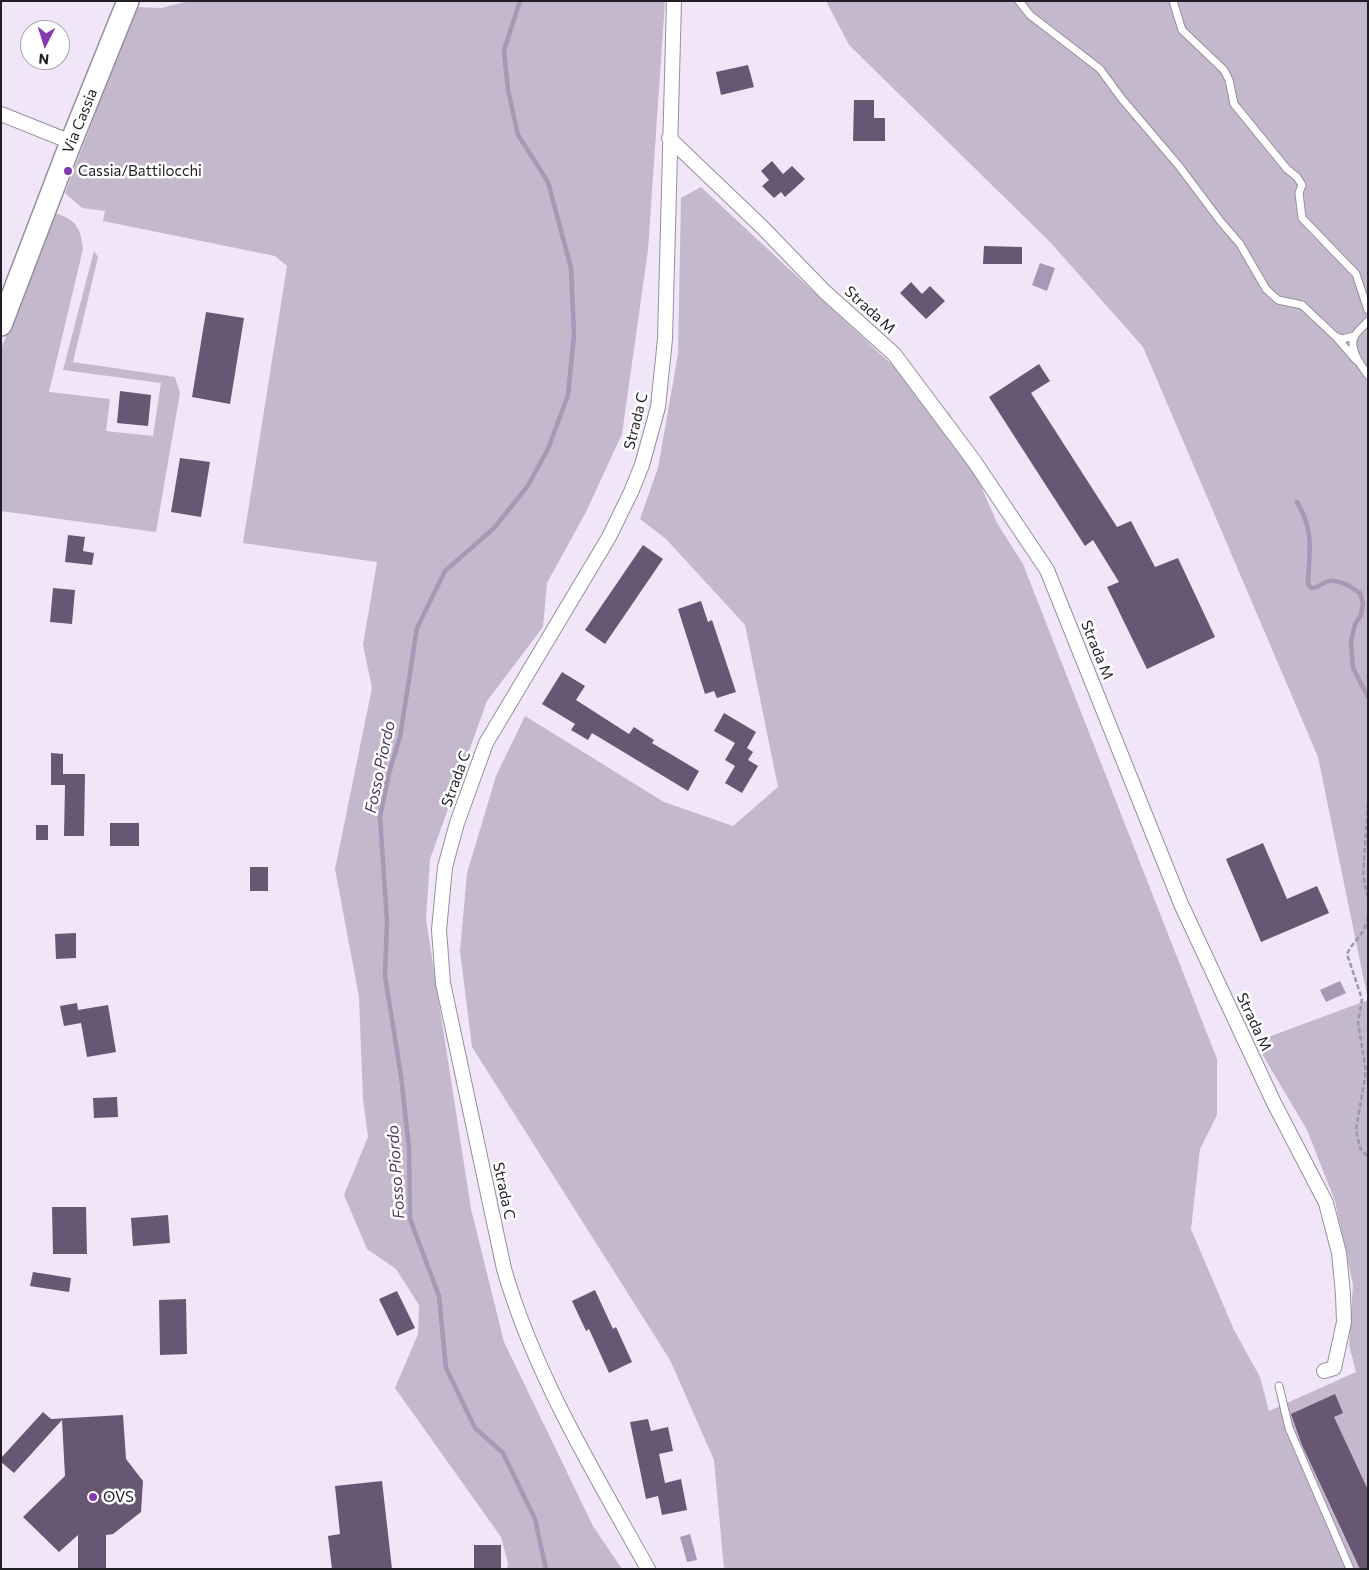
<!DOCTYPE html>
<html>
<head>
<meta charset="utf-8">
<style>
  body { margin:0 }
  #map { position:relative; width:1369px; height:1570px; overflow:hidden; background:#f0e6f8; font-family:Commissioner,sans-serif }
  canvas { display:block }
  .frame { position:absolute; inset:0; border:2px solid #221e25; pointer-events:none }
  .north { position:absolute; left:20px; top:20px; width:50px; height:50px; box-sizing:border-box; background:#fff; border:1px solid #a7a5a8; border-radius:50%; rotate:185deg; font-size:14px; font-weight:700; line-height:20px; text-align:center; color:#221e25 }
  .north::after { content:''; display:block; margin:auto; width:18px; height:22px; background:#833aad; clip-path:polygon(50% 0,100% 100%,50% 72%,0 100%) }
</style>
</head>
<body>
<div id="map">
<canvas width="1369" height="1570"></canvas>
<div class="frame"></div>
<div class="north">N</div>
</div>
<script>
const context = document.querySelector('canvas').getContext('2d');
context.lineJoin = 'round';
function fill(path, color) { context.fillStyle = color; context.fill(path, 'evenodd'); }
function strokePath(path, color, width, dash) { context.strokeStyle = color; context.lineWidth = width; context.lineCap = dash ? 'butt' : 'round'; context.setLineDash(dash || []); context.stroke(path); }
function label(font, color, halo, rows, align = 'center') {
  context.font = font + ' Commissioner,sans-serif'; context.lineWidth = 5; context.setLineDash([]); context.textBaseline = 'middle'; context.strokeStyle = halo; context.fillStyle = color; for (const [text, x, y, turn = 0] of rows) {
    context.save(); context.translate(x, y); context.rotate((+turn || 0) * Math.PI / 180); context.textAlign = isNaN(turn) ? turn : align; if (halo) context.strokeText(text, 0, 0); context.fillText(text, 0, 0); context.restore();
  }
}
fill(new Path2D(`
  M189,1H665L648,250L622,434L586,512L547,583L543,627L487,701L430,859L426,919L471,1209L504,1342L593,1526L622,1569H507L508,1563L501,1537L395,1388L418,1334L419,1305L396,1269L367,1249L344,1195L368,1137L363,1099L359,997L335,869L372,688L363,645L377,562L243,543L287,266L275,256L103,221L105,211L82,208L65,193L136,7L161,8Z
  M826,1H1368V1569H724L714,1460L670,1360L472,1047L460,951L467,873L496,776L525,716L664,802L733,826L778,787L745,625L666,539L640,519L658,468L678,354L681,198L701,187L888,361L950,414L997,523L1023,564L1217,1059V1115L1200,1149L1191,1229L1234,1330L1260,1377L1269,1411L1356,1372L1349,1345L1353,1285L1335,1201L1307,1130L1255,1042L1368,1000L1318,757L1143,347L1051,243L849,45Z
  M55,213C77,220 80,227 83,249L49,392L110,399L106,431L153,436L161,383L63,370L94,251L98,257L73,362L175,377L180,393L156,532L1,511V349Z`), '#c4b8cd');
fill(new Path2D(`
  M1040,263L1055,268L1047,291L1032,285Z
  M1340,981L1346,993L1326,1002L1320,990Z
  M690,1534L697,1560L687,1562L680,1537Z`), '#a897b5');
strokePath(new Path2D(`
  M520,1L504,50L508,90L518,135L548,182L571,268L574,335L568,395L548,449L527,487L494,528L445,571L417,628L400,737L389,773L380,817L387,921L385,976L401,1076L409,1148L410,1219L439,1296L446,1368L475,1428L503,1453L535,1519L546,1569
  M1297,502C1315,532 1309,551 1308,584L1311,588C1317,588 1320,585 1326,582C1337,577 1351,587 1360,593L1363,603L1361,615L1355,624L1351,641L1353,668L1368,697`), '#a897b5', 4.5);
fill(new Path2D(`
  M748,65L754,87L721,95L716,72Z
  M854,100H874V118H885V141H853Z
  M772,161L783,174L792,166L805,179L785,197L781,192L774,198L762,186L769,180L761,171Z
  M984,246L1022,247V264H983Z
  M911,282L922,294L930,286L945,301L926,319L900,293Z
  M206,312L244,318L230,404L192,397Z
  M1039,364L1050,381L1031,393L1117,527L1131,521L1155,567L1178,558L1215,637L1147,669L1107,587L1119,582L1093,540L1085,546L989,397Z
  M120,391L151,395L148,426L117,423Z
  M180,458L210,462L201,517L171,512Z
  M68,535L85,537L83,551L94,553L92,565L65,562Z
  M643,545L663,559L605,644L585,630Z
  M53,588L75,590L72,624L50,622Z
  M701,601L708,622L712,620L736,692L717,698L714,691L705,694L678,609Z
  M562,672L585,686L576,700L629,734L634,727L654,740L652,743L699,771L688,791L592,733L588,740L571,730L575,724L542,704Z
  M724,713L756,732L747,748L753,752L748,760L758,766L742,793L725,783L735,766L725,760L735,743L714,731Z
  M51,753L63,754V774H85L84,836H64L65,785H51Z
  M110,823H139V846H110Z
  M36,825H48V840H36Z
  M1263,843L1287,899L1317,886L1329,913L1261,942L1226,859Z
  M250,867H268V891H250Z
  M76,933V958L56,959L55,934Z
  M77,1003L78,1010L108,1005L116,1052L87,1057L81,1023L64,1026L60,1006Z
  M117,1097L118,1117L94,1118L93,1098Z
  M52,1207H86L87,1254H53Z
  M168,1215L170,1243L133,1246L131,1218Z
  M33,1272L71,1278L69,1292L30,1286Z
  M595,1290L613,1329L616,1327L632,1362L609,1373L589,1329L586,1331L572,1301Z
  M397,1291L415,1328L397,1336L379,1299Z
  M186,1299L187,1354L160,1355L159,1300Z
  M1335,1394L1343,1413L1334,1417L1368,1490V1569H1360L1302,1445L1291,1414Z
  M43,1412L51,1419L123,1415L126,1459L143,1481L141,1512L113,1534L106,1535V1569H78V1535L59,1552L23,1517L65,1476L62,1420L14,1473L1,1462V1458Z
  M648,1419L651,1431L668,1427L673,1451L659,1454L665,1483L681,1479L687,1510L662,1515L658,1496L646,1499L630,1422Z
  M382,1481L392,1569H332L328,1536L340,1534L335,1486Z
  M474,1545H501V1569H474Z`), '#675772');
const service = new Path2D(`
  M1019,1L1030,15L1100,69L1122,99L1179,166L1221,222L1240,244L1266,289L1278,300L1302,305L1335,336L1342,339L1354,336
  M1173,1L1182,30L1224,70L1229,80L1234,104L1287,169L1297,177L1302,185L1299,193L1302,218L1356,274L1368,310
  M1368,321C1364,326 1356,332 1354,337C1349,349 1361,366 1368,375
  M1337,338L1356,360
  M1279,1386L1289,1428L1350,1569`);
const minor = new Path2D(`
  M1,114L71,142
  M669,138L762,227L825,292L894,354L974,461L1047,570L1181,904L1274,1103L1326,1203L1339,1253L1343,1294L1344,1322L1334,1368L1324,1371
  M648,1569C594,1472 535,1376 504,1269L443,983L439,930L445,867L457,823L486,743L609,537L631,492L642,465L658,407L665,339L674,1`);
const primary = new Path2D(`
  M1,325L71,142L128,1`);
strokePath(service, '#978e9f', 9);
strokePath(minor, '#978e9f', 16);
strokePath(primary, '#978e9f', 24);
strokePath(new Path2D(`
  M1368,803L1363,874L1368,899
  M1368,917C1364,937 1354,939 1347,954L1362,999L1358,1023L1366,1071L1356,1130L1360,1148L1368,1157`), '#9f97a5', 2.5, [5, 2.5]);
strokePath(service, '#fff', 7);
strokePath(minor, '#fff', 14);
strokePath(primary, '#fff', 21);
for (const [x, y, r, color] of [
  [68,171,5,"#833aad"],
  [93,1497,5,"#833aad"]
]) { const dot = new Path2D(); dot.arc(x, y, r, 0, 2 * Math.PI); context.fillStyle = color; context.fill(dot); strokePath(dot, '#fff', 2); }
label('15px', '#221e25', '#fff', [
  ["Via Cassia",80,121,-68],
  ["Strada M",870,310,42],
  ["Strada C",636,421,-76],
  ["Strada M",1097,650,68],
  ["Strada C",456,779,-70],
  ["Strada M",1254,1022,65],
  ["Strada C",504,1191,78]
]);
label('15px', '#221e25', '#fff', [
  ["Cassia/Battilocchi",78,171],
  ["OVS",103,1497]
], 'left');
label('italic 16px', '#503761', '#fff', [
  ["Fosso Piordo",380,767,-78],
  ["Fosso Piordo",396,1172,-94]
]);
</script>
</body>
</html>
